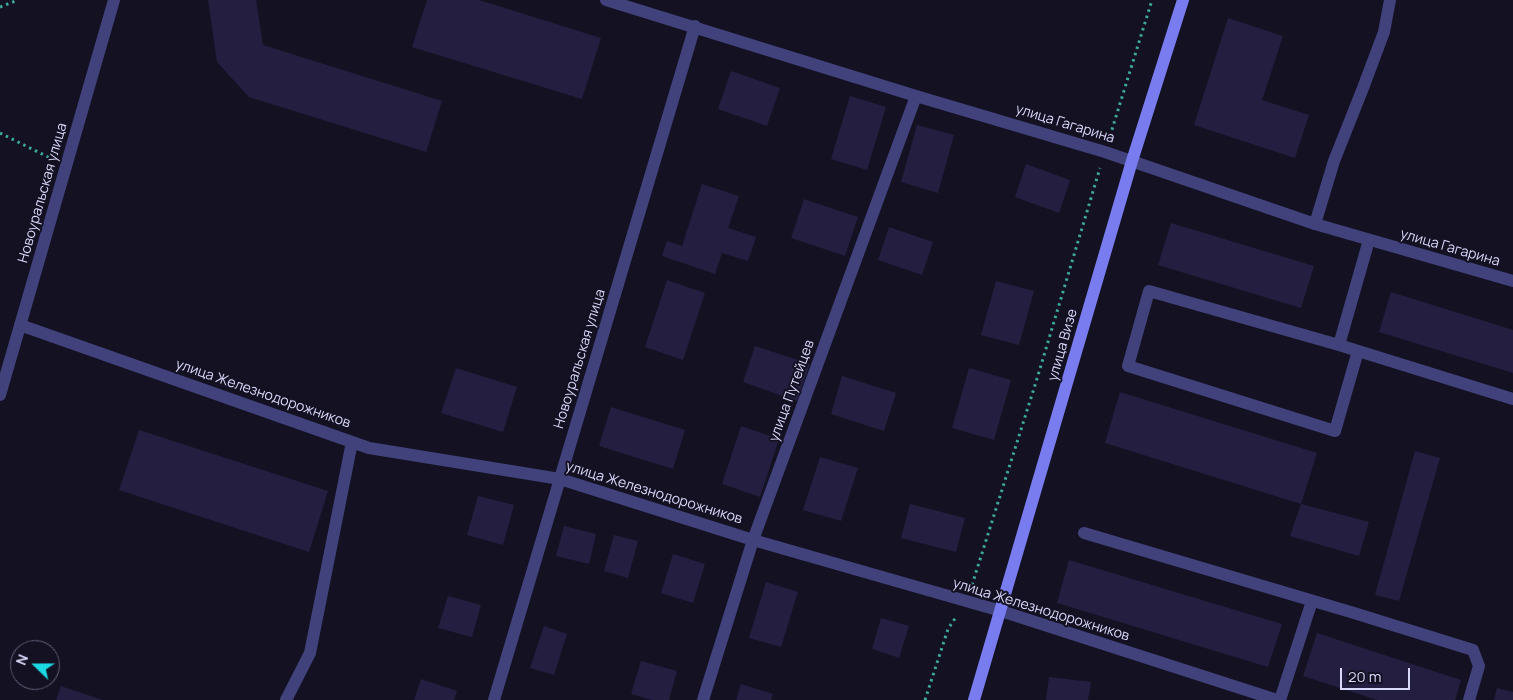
<!DOCTYPE html>
<html>
<head>
<meta charset="utf-8">
<style>
  body { margin:0 }
  #map { position:relative; width:1513px; height:700px; overflow:hidden; background:#131122; font-family:Manrope,sans-serif }
  canvas { display:block }
  .north { position:absolute; left:10px; top:640px; width:50px; height:50px; box-sizing:border-box; background:#131122; border:1px solid #626078; border-radius:50%; rotate:292deg; font-size:14px; font-weight:700; line-height:20px; text-align:center; color:#d9d7fa }
  .north::after { content:''; display:block; margin:auto; width:18px; height:22px; background:#1bd8e2; clip-path:polygon(50% 0,100% 100%,50% 72%,0 100%) }
  .scale { position:absolute; left:1340px; top:668px; width:70px; height:22px; box-sizing:border-box; border:2px solid #d9d7fa; border-top:0; padding-left:6px; font-size:15px; line-height:18px; white-space:nowrap; color:#d9d7fa; -webkit-text-stroke:4px #131122; paint-order:stroke }
</style>
</head>
<body>
<div id="map">
<canvas width="1513" height="700"></canvas>
<div class="north">N</div>
<div class="scale">20 m</div>
</div>
<script>
const context = document.querySelector('canvas').getContext('2d');
context.lineJoin = 'round';
function fill(path, color) { context.fillStyle = color; context.fill(path, 'evenodd'); }
function strokePath(path, color, width, dash) { context.strokeStyle = color; context.lineWidth = width; context.lineCap = dash ? 'butt' : 'round'; context.setLineDash(dash || []); context.stroke(path); }
function label(font, color, halo, rows, align = 'center') {
  context.font = font + ' Manrope,sans-serif'; context.lineWidth = 4; context.setLineDash([]); context.textBaseline = 'middle'; context.strokeStyle = halo; context.fillStyle = color; for (const [text, x, y, turn = 0] of rows) {
    context.save(); context.translate(x, y); context.rotate((+turn || 0) * Math.PI / 180); context.textAlign = isNaN(turn) ? turn : align; if (halo) context.strokeText(text, 0, 0); context.fillText(text, 0, 0); context.restore();
  }
}
fill(new Path2D(`
  M208,0H256L263,45L442,101L426,152L249,97L217,62Z
  M427,0H479L601,38L582,99L412,47Z
  M1228,18L1283,36L1262,100L1309,115L1295,158L1194,125Z
  M731,71L780,88L767,126L718,109Z
  M850,96L886,107L867,170L831,159Z
  M917,125L954,135L938,193L901,182Z
  M1026,164L1070,180L1059,213L1015,197Z
  M702,184L739,196L728,228L756,237L748,261L722,253L715,274L662,256L667,241L682,246Z
  M804,199L858,217L845,256L791,238Z
  M1171,223L1314,266L1301,308L1158,265Z
  M889,227L933,242L922,275L878,260Z
  M667,280L705,293L683,360L645,347Z
  M996,281L1034,291L1019,345L981,335Z
  M1391,292L1513,330V373L1379,332Z
  M755,346L810,364L797,401L743,382Z
  M456,368L517,387L503,432L441,413Z
  M969,368L1011,380L994,440L952,428Z
  M842,376L896,393L884,431L831,414Z
  M1120,392L1317,453L1301,504L1105,443Z
  M611,407L685,430L673,469L599,446Z
  M741,426L779,439L760,497L722,484Z
  M139,430L328,491L309,552L119,490Z
  M1415,451L1440,458L1399,601L1375,595Z
  M820,457L858,468L841,521L803,510Z
  M478,496L514,505L503,545L467,535Z
  M910,504L965,518L956,552L901,538Z
  M1301,504L1369,522L1359,556L1290,536Z
  M564,526L596,534L589,564L556,556Z
  M614,535L638,541L628,578L604,571Z
  M673,554L705,564L693,603L661,593Z
  M1069,560L1282,624L1268,667L1057,603Z
  M766,582L798,592L781,647L749,638Z
  M448,596L481,605L472,637L438,628Z
  M881,618L909,626L899,658L872,649Z
  M544,626L567,634L554,675L530,668Z
  M1317,633L1461,680L1455,700H1377L1303,676Z
  M641,661L677,671L669,700H652L631,694Z
  M1049,677L1091,682L1088,700H1046Z
  M421,679L457,691L454,700H414Z
  M741,684L773,694L771,700H736Z
  M61,686L103,700H56Z
  M1497,688L1513,692V700H1494Z`), '#241f41');
strokePath(new Path2D(`
  M0,7L18,0
  M0,133L50,158
  M1110,136L1152,0
  M972,585L1036,382L1100,168
  M925,700L948,629L956,617`), '#3da89c', 3, [2.5, 4]);
strokePath(new Path2D(`
  M1315,224L1334,161L1363,88L1384,32L1390,0
  M1339,345L1369,240
  M1358,351L1335,431L1128,366L1149,291L1339,345L1513,399
  M1084,533L1354,613L1473,650L1479,666L1469,700
  M1280,700L1312,601`), '#41427c', 12);
strokePath(new Path2D(`
  M606,0L916,96L1105,152L1315,224L1513,281
  M20,325L369,448L560,479L753,540L1001,611L1277,700
  M0,395L114,0
  M286,700L310,653L352,442
  M494,700L695,26
  M703,700L753,540L916,96`), '#41427c', 12);
strokePath(new Path2D(`
  M974,700L1132,161L1183,0`), '#797cef', 12);
label('14px', '#d9d7fa', '#131122', [
  ["улица Гагарина",1065,124,17],
  ["Новоуральская улица",43,193,-74],
  ["улица Гагарина",1450,248,16],
  ["улица Визе",1063,345,-74],
  ["Новоуральская улица",580,359,-73],
  ["улица Путейцев",792,391,-70],
  ["улица Железнодорожников",263,394,19],
  ["улица Железнодорожников",654,493,17],
  ["улица Железнодорожников",1041,610,17]
]);
</script>
</body>
</html>
